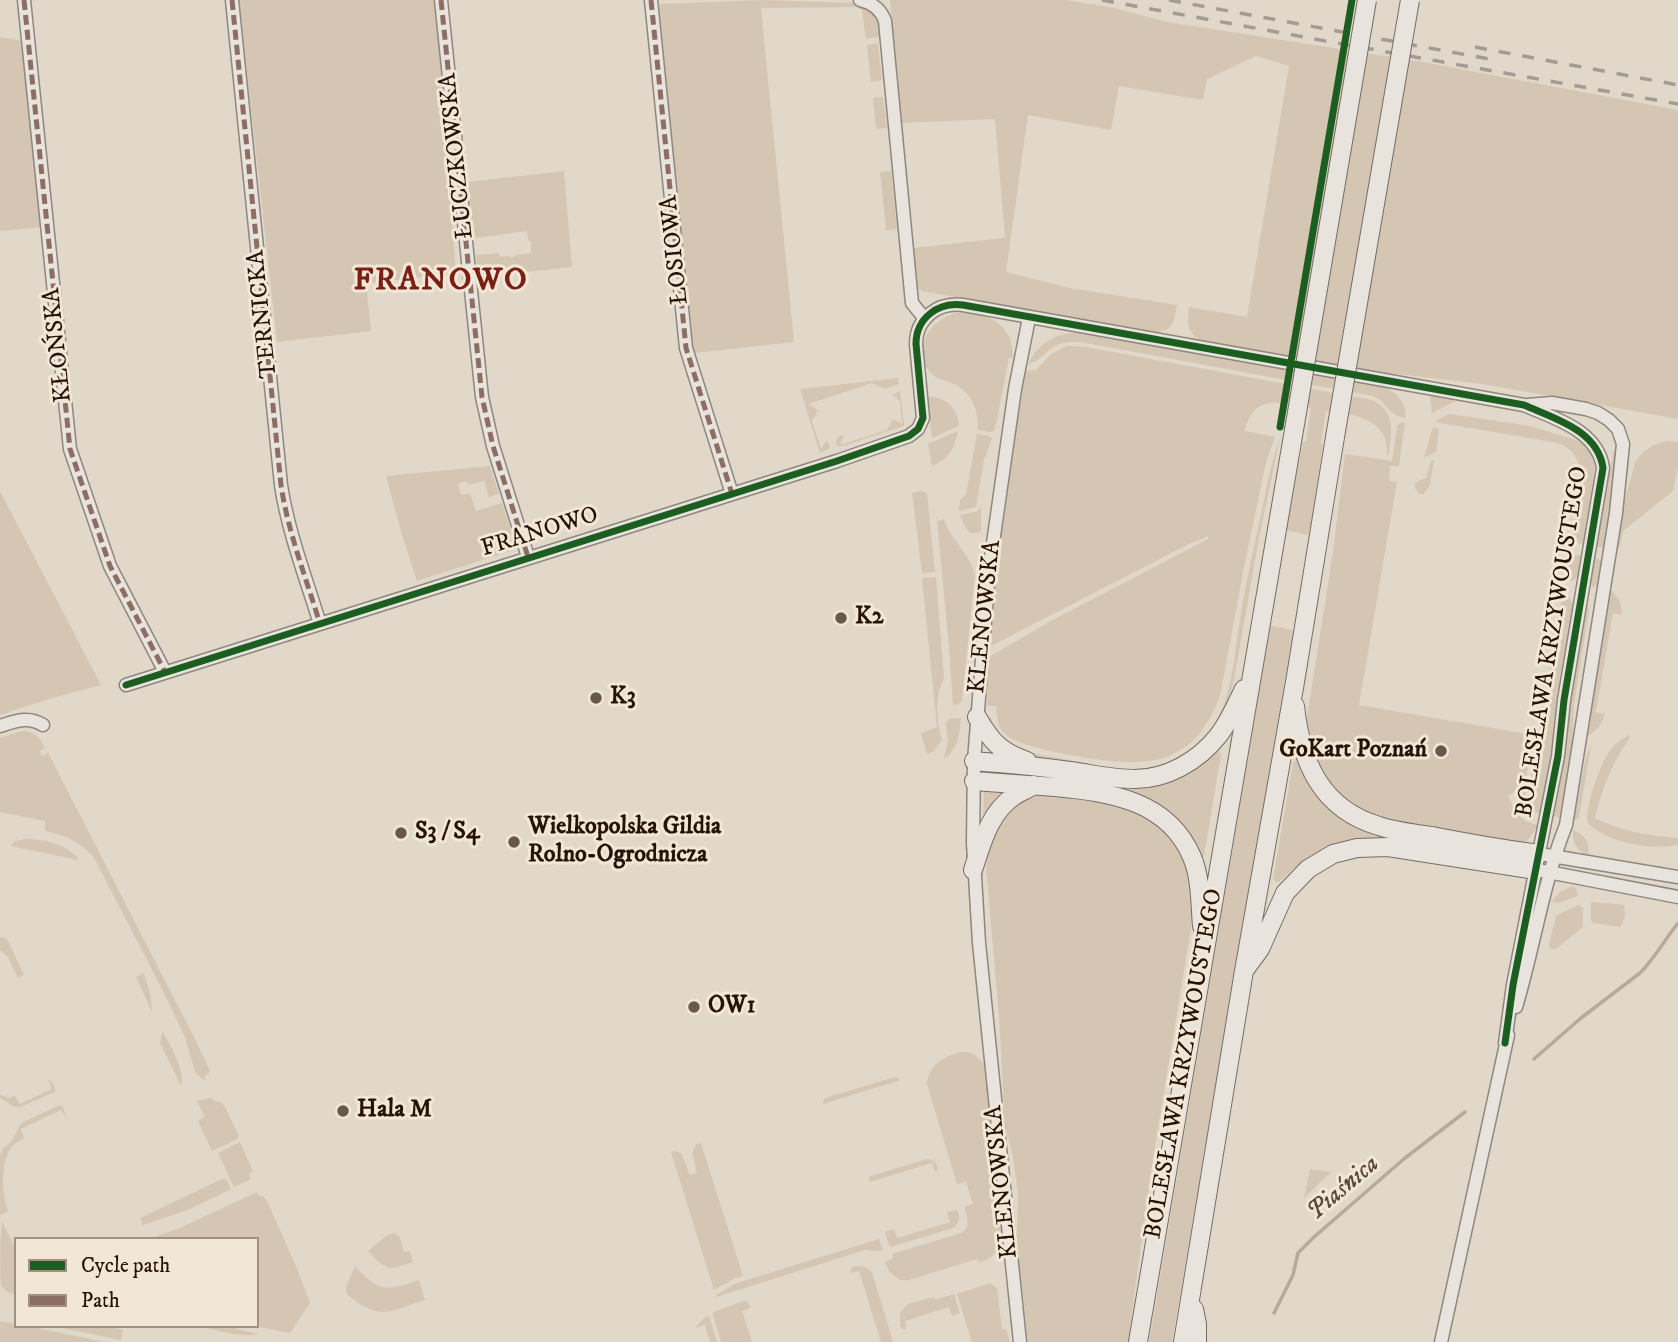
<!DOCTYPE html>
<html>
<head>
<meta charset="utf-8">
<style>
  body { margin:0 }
  #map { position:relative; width:1678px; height:1342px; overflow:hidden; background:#e1d8ca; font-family:"IM FELL DW Pica",serif }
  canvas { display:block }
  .legend { position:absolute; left:14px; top:1237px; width:245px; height:91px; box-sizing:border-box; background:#f2e7d6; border:2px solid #a09283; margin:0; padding:9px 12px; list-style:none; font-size:21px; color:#251307 }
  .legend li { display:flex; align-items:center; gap:14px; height:35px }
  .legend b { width:35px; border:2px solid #a09283 }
</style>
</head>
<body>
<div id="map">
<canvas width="1678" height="1342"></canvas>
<ul class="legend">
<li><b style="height:9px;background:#1b5e20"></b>Cycle path</li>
<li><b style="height:9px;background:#8d6e63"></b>Path</li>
</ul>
</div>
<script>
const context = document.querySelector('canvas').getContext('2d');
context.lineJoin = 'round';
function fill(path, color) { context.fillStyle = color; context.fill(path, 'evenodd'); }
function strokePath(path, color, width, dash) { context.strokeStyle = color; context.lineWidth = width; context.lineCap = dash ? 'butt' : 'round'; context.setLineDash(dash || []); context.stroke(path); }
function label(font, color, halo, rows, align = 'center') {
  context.font = font + ' "IM FELL DW Pica",serif'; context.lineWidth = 6; context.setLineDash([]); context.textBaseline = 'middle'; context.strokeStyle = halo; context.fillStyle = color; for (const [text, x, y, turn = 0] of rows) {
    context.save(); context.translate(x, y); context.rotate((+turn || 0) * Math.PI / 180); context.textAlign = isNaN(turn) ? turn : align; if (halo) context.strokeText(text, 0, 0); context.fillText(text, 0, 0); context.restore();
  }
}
fill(new Path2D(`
  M239,0H436L456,274L366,283L371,331L277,342Z
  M761,0L855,3L864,6L876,15L880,37L866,39L862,10L856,7L761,8L794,342L694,353L657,8L661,4Z
  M890,0H1066L1114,8L1167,22L1423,62L1678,110V419L1483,384L1379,372L1202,341C1187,334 1187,322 1189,307L1247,317L1289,66L1256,56L1207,79L1203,100L1119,86L1111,130L1028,115L1006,272L1070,288L1177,305L1174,321L1168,329L1154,333L922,291L917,287L913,248L1005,238L995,119L901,123Z
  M0,37L23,41L42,227L0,231Z
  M878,43L882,80L871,82L867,45Z
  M883,97L887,128L876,129L873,98Z
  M564,171L572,267L478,277L476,255L499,253L500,257L509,256L511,258L516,255L531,253V241L528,240L527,231L474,238L468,182Z
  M891,171L897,229L886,230L880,172Z
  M956,313C987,311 1014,324 1013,358H1009L996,424L994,431L990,432L978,430C979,412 972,392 954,384C945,380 937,380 930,372C910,348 931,320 956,313Z
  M1080,333L1383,387C1398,392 1405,402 1406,418C1386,415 1389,403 1373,396L1086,343C1071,341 1059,341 1047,352C1041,357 1037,362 1028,364C1039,342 1057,332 1080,333Z
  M1067,346L1086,347L1372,400C1396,412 1392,430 1389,453L1387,456C1390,418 1355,415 1326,411L1321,444L1323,445L1310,531L1307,535L1286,530L1303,442H1306L1311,408C1282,403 1253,392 1245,431L1275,437L1266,462L1244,567L1220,696C1210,722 1196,745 1169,756C1155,761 1141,763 1127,762C1103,762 1022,749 1006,735C997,727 997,717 996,706H987L989,657L1049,622L1208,539V536L1187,545L989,647L997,569L1018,417L1026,371L1036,370L1051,354Z
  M898,378L899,384L884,389L872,383L808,404L818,410L812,421L821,449L827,440L830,448L820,453L800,389Z
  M900,391L904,426L843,446H837L836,442L838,437L844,435L840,445L887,430L893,419L902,424L900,401L892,395Z
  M927,396C946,398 958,407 959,426L932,438Z
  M1430,396L1454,400V402L1432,413Z
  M1449,414L1530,426L1576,440L1584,445L1590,452L1595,467L1583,544L1578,543L1573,537C1572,506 1598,459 1558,443L1435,422L1444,416Z
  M1402,422L1405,423L1399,466H1390L1389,481L1397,482L1359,705L1533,735L1527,772L1525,779L1526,803L1523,805L1520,803L1515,791L1508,796C1516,813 1519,821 1538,825L1528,840L1520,844L1393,824L1360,813L1322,778L1307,734V718L1333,552L1345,454L1392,461L1397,426Z
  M1433,427L1439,429L1436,452L1424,457Z
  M958,431C954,449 949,459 932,466L928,444Z
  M977,434L989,436L992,439L984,460L976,507L959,511L960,500L966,494Z
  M1280,438L1259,538L1233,685C1225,715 1212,742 1184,759C1173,765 1161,770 1149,771C1121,775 1024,761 1003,745C994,739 988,729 987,718H991C996,749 1028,753 1053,757C1087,763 1125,774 1158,766C1182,760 1204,743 1216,722C1233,692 1235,647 1241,614C1246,580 1254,548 1261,515C1266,489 1271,463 1280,438Z
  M1618,440L1620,452L1604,548L1597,547L1613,453Z
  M1667,441L1678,442V467L1673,491L1623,531L1620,547L1616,550L1617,528L1635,463C1642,451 1652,444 1667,441Z
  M1434,460L1430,485L1424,494H1419L1415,488V483L1426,478L1431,461Z
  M490,466L499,494L489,497L484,481L468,485L467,481L458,484L461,495L470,493L476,511L502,503L517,549L417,581L402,535L386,476Z
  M0,491L101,685L52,698L0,715Z
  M921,491L927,493L935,572L922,573L912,493Z
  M981,505V531L977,533H970L964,525L960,515L979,511Z
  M944,519C950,540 971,554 975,576L962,701L957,705H953L949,647L937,521Z
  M1574,555H1581L1578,576L1573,581H1565L1567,563Z
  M1595,558L1602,560L1598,584L1593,587L1590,583Z
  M936,577L944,679C934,695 937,722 942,740L933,752L927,754L921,733L937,727L922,578Z
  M1609,587L1620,601L1622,615L1613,613L1596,712L1605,714C1602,726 1594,732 1584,739Z
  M1562,595L1569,596L1573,605L1557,694L1551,756L1541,814L1535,812L1532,807L1530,782Z
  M1588,605L1589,610L1574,704L1571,761L1560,818L1554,816L1565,758L1571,698Z
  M1272,626L1292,630L1293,632L1172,1342H1149L1270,628Z
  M951,718H961C959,735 959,748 944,759L948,740L946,722Z
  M21,731C34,730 40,737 45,748L40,751L42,756L48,753L60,776L195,1039L210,1071L209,1074L204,1076L206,1080L202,1079L195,1072L185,1037L161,987L94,858C81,842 65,835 45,831V821L0,812V738Z
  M1629,735L1630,737C1613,762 1602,788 1595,818C1621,831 1649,836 1678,838V845C1652,850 1606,843 1588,823C1584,807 1601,762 1611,749C1616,743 1622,739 1629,735Z
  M1591,746L1579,818L1574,820L1586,756Z
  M1217,751H1219L1221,755L1204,856L1202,859L1185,834L1082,785L1016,773L1182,776L1200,765Z
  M1297,757L1299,758L1331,808L1521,857L1334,845C1312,853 1296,866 1279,882H1276L1273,879L1293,763Z
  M1012,789L983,819L984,791Z
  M1040,794L1104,800L1148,816L1174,840L1189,868L1193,916L1152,1165L1128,1342H1028L1017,1240L1018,1195L1013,1156L1005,1125L999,1016L986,866L990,842L1004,811L1030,796Z
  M1573,830C1585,835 1590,842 1588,855C1576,851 1572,841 1573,830Z
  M24,839C43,839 65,843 78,858L77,860L11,846L13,842Z
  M1572,886L1576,889L1578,896L1558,903L1551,902L1560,892Z
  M1592,902L1624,905L1625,916L1621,927L1593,923L1591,920V904Z
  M1578,905L1583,908V927L1556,949H1551L1549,945L1556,916Z
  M0,937L7,939L24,975L18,978L7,956L0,950Z
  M144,973L150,993L152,1012L136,977Z
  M162,1031C170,1044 186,1072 181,1086L160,1043Z
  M960,1052C972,1051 977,1056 984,1064L1002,1236C999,1251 994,1258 978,1263L977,1259L909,1280C896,1282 889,1273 885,1262L893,1258L892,1254L961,1233C972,1226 967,1217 964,1207L973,1204L966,1182L957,1184L927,1084C929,1064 943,1058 960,1052Z
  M895,1077L901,1080L823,1104V1101L825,1098Z
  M48,1080L52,1082L55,1088V1092L20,1107H15L0,1098V1095L9,1098L15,1096L20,1104L52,1089Z
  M212,1098L214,1101L222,1103L225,1107L239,1136L237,1139L212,1151L198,1121L205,1117L197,1101Z
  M58,1106H62L67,1117L66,1118L61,1110L21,1129L24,1138C19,1141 14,1143 11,1148C0,1162 2,1195 8,1211L0,1215V1155L3,1149L12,1141L21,1123Z
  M240,1142L253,1171L249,1175L251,1179L234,1187L218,1153Z
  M701,1143L743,1276L735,1278L714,1290L671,1152L675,1151L681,1153L690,1175L697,1173L692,1153L696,1144Z
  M927,1159C932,1159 936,1162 938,1168L937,1171L935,1172L932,1163L870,1182L868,1177Z
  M1310,1169L1331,1172L1304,1198Z
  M222,1179H226L231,1189L190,1209L143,1225L140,1218Z
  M257,1192L258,1196H263L267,1201L296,1266L310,1303L290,1333L254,1326H257V1239H149L180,1228Z
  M956,1210C962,1216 959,1224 953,1228L890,1247L885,1232L894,1229L897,1238L950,1222L947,1212Z
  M2,1221L16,1250V1294C10,1293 4,1291 1,1285C0,1277 0,1232 2,1221Z
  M395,1233L399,1236L404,1252L410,1251L413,1262C387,1270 388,1272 368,1251L386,1236Z
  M879,1239L883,1250L876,1251L865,1250L716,1297V1295L737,1283Z
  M355,1266C380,1293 386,1291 419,1280L425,1300C392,1310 379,1323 347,1294L346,1287Z
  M854,1266L865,1267L872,1272L893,1342H881L859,1271L850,1273L851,1269Z
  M990,1283L997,1288L1002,1329H1006L1010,1342H972L957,1294Z
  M954,1294L960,1313L952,1316L949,1307L905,1321L906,1330L903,1329L900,1326V1313L908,1304L934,1297L935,1300Z
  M743,1301L748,1302L751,1308L742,1311L752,1342H721L713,1315L714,1312Z
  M707,1316L710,1318L717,1342H710L705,1325L695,1328L700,1322Z
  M0,1321L16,1324V1326H28L105,1342H0Z
  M52,1326H103L123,1330L121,1340Z
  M197,1326H225L259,1334C240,1338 216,1330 197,1326Z`), '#d4c6b3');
strokePath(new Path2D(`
  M1534,1059L1581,1018L1640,973C1655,958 1665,939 1678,923
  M1274,1313L1293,1275L1298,1253L1313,1238L1405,1158L1465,1112`), '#b9aa97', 3.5);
const minor = new Path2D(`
  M24,0L70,449L110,566L165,672
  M232,0L281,485C288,532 306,578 320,624
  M441,0L482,397L493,446L528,557
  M651,0L686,348L732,494
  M860,0C872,3 881,9 885,21L912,303L925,319
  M126,685L837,461L909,436L918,429L923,418L916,344C916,318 938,302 963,305L1524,405C1553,418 1598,430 1603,468L1564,700L1558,756L1513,985L1505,1043
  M0,726C16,721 28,716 43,725
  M1546,855L1678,877
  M1543,871L1678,897
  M1516,1007C1534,947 1543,883 1566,825L1616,513L1623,444L1618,429L1609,420L1598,413L1586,409L1552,403L1527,405
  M1020,1342L979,943L973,843L974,761L989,571L1015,389L1029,318
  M1441,1342L1508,1035`);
const secondary = new Path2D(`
  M1295,706C1301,762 1321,809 1379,826C1396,832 1414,833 1432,836C1467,843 1503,849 1539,854
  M977,717C991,741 1000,752 1027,761
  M974,761C1006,764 1038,766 1070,771C1092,774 1113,779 1135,779C1167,779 1198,761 1218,736C1229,722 1236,705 1244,689
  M974,781C1001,783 1028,785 1055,787C1109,792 1168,800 1192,857C1201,878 1200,904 1202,926
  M973,870C982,843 989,813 1014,796C1020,792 1028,789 1034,785
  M1246,968L1260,949L1285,893L1308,869L1333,854L1357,848L1388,847L1536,870
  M1194,1309L1197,1324V1342
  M1138,1342L1294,430
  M1183,1342L1244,971L1295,682L1335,437`);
strokePath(minor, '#8e877e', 15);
strokePath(secondary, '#746d64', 20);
strokePath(minor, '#e8e3dc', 12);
strokePath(secondary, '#e8e3dc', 18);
strokePath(new Path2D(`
  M1102,0L1331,42L1678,104
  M1169,0L1489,59
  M1475,47L1678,85`), '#a29c95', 3.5, [12, 12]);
const secondaryBridge = new Path2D(`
  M1294,430L1367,0
  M1335,437L1410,0`);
strokePath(secondaryBridge, '#746d64', 20, []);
strokePath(secondaryBridge, '#e8e3dc', 18);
strokePath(new Path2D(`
  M24,0L70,449L110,566L165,672
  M232,0L281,485C288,532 306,578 320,624
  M441,0L482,397L493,446L528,557
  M651,0L686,348L732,494`), '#8d6e63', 5, [10, 5]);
strokePath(new Path2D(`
  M1280,427L1352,0
  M126,685L837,461L909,436L918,429L923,418L916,344C916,318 938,302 963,305L1524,405C1553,418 1598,430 1603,468L1564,700L1558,756L1513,985L1505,1043`), '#1b5e20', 7);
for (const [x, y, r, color] of [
  [841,618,7,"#67584b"],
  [596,698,7,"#67584b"],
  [1441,751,7,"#67584b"],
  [401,833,7,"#67584b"],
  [514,842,7,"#67584b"],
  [694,1007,7,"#67584b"],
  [343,1111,7,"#67584b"]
]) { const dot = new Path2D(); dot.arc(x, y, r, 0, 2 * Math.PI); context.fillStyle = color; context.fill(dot); strokePath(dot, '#f2e7d6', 2.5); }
label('24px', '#251307', '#f2e7d6', [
  ["ŁUCZKOWSKA",458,156,-96],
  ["ŁOSIOWA",676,250,-96],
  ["TERNICKA",264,314,-96],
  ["KŁOŃSKA",59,345,-96],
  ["FRANOWO",540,533,-17],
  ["KLENOWSKA",986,617,-84],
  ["BOLESŁAWA KRZYWOUSTEGO",1553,642,-81],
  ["BOLESŁAWA KRZYWOUSTEGO",1185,1064,-80],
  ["KLENOWSKA",1003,1182,-96]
]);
label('bold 24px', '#251307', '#f2e7d6', [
  ["K2",855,618],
  ["K3",610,698],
  ["GoKart Poznań",1427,751,"right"],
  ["Wielkopolska Gildia",528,828],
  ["Rolno-Ogrodnicza",528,856],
  ["S3 / S4",415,833],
  ["OW1",708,1007],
  ["Hala M",357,1111]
], 'left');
label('italic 26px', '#594738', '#f2e7d6', [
  ["Piaśnica",1344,1189,-40]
]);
context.letterSpacing = '2px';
label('bold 32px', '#7a1f14', '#f2e7d6', [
  ["FRANOWO",441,282]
]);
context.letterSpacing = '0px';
</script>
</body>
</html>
